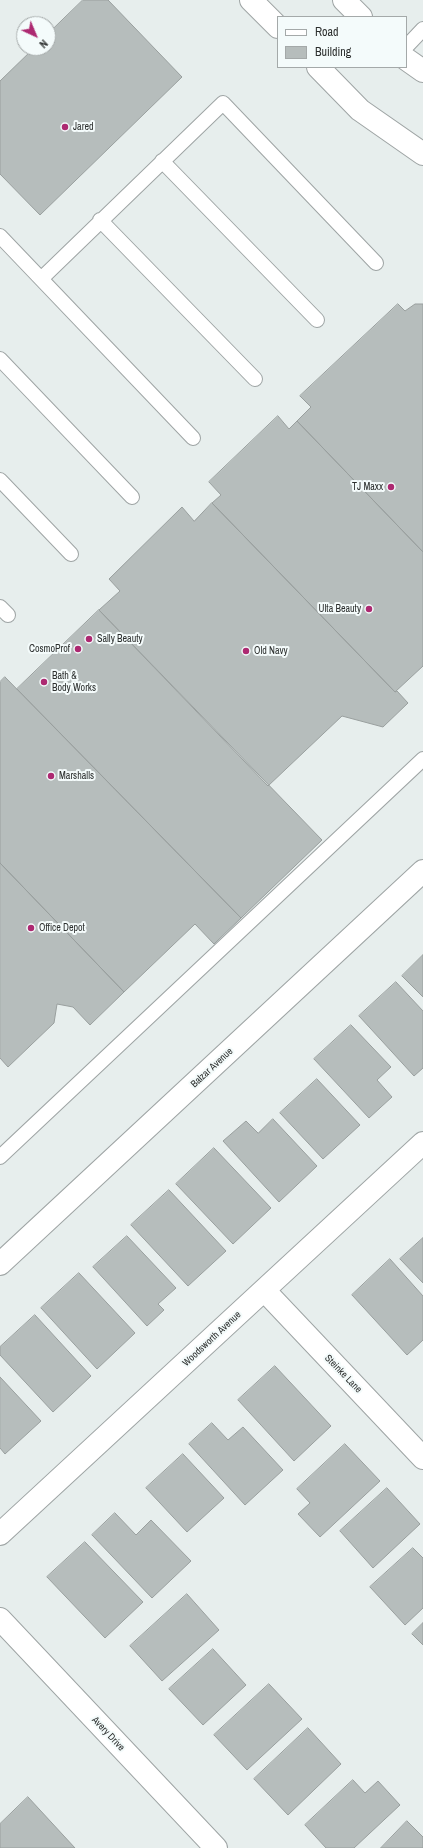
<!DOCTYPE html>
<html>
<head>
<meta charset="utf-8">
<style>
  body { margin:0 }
  #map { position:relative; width:423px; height:1848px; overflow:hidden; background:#e7eeed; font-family:"Archivo Narrow",sans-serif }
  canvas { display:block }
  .legend { position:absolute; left:277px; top:16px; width:130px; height:52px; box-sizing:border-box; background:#f4fbfb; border:1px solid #a4a9a9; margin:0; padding:5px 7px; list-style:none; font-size:12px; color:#2c2f2e }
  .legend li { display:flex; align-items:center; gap:8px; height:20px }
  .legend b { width:20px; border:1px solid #a4a9a9 }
  .north { position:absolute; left:16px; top:16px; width:40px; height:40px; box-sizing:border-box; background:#f4fbfb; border:1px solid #a4a9a9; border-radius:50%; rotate:136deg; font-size:11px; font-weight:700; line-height:16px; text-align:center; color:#2c2f2e }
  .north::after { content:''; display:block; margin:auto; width:14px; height:18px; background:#ad2971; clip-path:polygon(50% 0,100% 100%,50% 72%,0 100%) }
</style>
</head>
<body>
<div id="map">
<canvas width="423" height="1848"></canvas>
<ul class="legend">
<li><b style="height:5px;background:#fff"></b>Road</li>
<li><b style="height:11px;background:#b6bdbc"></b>Building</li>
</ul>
<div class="north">N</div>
</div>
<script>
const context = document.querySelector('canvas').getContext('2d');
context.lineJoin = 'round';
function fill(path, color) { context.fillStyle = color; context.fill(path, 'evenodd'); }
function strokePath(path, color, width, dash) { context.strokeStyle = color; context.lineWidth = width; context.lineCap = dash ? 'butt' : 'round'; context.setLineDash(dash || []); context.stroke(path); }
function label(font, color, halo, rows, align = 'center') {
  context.font = font + ' "Archivo Narrow",sans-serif'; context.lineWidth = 4; context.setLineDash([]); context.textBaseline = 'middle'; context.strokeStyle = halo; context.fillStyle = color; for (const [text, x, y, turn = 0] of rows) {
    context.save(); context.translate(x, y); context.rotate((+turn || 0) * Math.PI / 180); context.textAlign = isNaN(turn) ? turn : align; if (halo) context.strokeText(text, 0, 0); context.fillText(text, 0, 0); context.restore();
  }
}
const building = new Path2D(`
  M83,0H108L182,77L40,215L0,174V81L34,48H48V34Z
  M398,304L405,311L415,304H423V552L297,421L311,407L300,396Z
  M278,416L289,429L297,421L423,552V666L395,692L212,503L221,495L209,482Z
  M212,503L395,692L397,691L408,703L383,727L342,716L268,786L99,610L120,591L109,579L182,507L194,521Z
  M99,610L322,840L241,918L17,689Z
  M5,677L241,918L214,944L195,924L124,992L0,863V682Z
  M0,863L124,992L90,1025L73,1007L57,1004L54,1023L8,1067L0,1058Z
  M423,955V997L402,976Z
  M396,982L423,1011V1068L414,1076L359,1016Z
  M351,1025L391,1067L377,1080L392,1097L369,1118L314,1059Z
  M317,1079L360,1125L323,1159L280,1113Z
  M273,1119L317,1166L279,1202L223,1141L246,1121L258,1133Z
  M214,1148L271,1208L233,1244L176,1184Z
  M169,1190L226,1251L188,1286L131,1225Z
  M127,1236L176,1288L158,1304L164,1310L147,1326L93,1267Z
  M423,1238V1283L400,1259Z
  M390,1259L423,1296V1340L407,1355L352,1295Z
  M79,1273L135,1333L97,1369L41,1308Z
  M35,1315L91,1376L53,1412L0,1355V1347Z
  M275,1366L331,1426L294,1461L238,1400Z
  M0,1377L41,1421L5,1454L0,1448Z
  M212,1423L228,1440L243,1427L283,1470L245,1505L189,1444Z
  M345,1444L380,1481L320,1537L298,1514L310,1503L297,1489Z
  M183,1454L224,1498L187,1532L146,1488Z
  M387,1488L420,1524L373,1568L340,1531Z
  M115,1513L136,1535L151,1520L191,1561L152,1598L92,1535Z
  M85,1542L143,1602L105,1638L47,1577Z
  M413,1548L423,1558V1608L405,1625L370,1587Z
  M187,1594L219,1630L162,1681L130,1646Z
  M423,1623V1645L412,1634Z
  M213,1649L246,1685L203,1725L169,1689Z
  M269,1684L302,1719L247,1770L214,1735Z
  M308,1728L341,1764L288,1815L254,1779Z
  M353,1780L365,1793L378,1781L400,1805L354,1848H326L305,1825Z
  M28,1797L75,1848H0V1824Z
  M407,1821L423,1837V1848H381Z`);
fill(building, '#b6bdbc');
strokePath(building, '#999f9e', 1);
const service = new Path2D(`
  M406,47L423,29
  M162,161L317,320
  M100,220L255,379
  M0,236L193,438
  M41,279L223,103L376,263
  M0,359L132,497
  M0,480L71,554
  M0,607L8,615
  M0,1157L423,759`);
const minor = new Path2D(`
  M264,1290L423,1458
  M0,1534L423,1143
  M0,1619L216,1848`);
const tertiary = new Path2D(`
  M0,1264L423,871`);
const primary = new Path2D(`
  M251,0L278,27
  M344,0L361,17
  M406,59L423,71
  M318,67L360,110L423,154`);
strokePath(service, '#9ea4a4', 16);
strokePath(minor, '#9ea4a4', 24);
strokePath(tertiary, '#9ea4a4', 24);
strokePath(primary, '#9ea4a4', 24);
strokePath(service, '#fff', 14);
strokePath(minor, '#fff', 22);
strokePath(tertiary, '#fff', 22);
strokePath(primary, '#fff', 22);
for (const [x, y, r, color] of [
  [65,127,4,"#ad2971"],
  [391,487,4,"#ad2971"],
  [369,609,4,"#ad2971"],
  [89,639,4,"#ad2971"],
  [78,649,4,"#ad2971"],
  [246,651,4,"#ad2971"],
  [44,682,4,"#ad2971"],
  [51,776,4,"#ad2971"],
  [31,928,4,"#ad2971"]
]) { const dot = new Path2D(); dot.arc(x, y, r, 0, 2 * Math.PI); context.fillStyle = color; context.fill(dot); strokePath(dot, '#f4fbfb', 1.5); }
label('10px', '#2c2f2e', '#f4fbfb', [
  ["Jared",73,127],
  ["TJ Maxx",383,487,"right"],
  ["Ulta Beauty",361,609,"right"],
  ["Sally Beauty",97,639],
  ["CosmoProf",70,649,"right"],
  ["Old Navy",254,651],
  ["Bath &",52,676],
  ["Body Works",52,688],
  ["Marshalls",59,776],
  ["Office Depot",39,928]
], 'left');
label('10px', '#2c2f2e', '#f4fbfb', [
  ["Balzar Avenue",212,1068,-43],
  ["Woodsworth Avenue",212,1339,-43],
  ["Steinke Lane",343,1374,46],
  ["Avery Drive",108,1734,47]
]);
</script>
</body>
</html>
